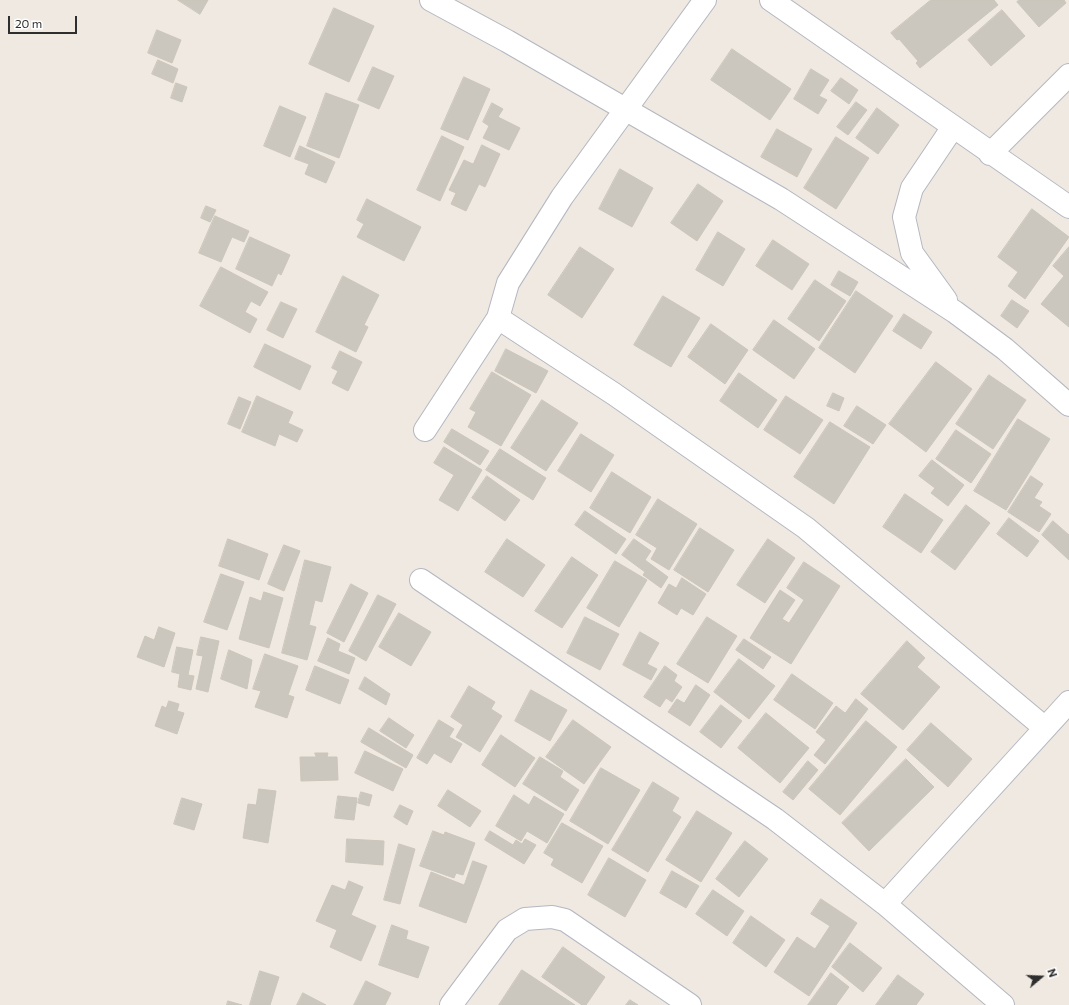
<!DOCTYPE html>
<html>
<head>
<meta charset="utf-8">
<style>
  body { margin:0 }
  #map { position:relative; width:1069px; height:1005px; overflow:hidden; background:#efe9e1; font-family:Commissioner,sans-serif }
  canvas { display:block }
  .north { position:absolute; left:1021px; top:957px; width:40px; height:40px; -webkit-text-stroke:3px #fff; paint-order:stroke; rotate:71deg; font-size:11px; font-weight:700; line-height:16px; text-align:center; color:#2e2e2e }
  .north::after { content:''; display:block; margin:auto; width:14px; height:18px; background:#2e2e2e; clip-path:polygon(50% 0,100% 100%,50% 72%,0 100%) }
  .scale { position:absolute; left:8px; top:16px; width:69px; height:18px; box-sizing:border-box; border:2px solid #2e2e2e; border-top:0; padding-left:5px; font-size:12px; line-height:14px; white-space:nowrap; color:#2e2e2e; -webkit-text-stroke:3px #fff; paint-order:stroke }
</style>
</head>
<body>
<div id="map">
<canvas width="1069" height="1005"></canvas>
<div class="north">N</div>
<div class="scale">20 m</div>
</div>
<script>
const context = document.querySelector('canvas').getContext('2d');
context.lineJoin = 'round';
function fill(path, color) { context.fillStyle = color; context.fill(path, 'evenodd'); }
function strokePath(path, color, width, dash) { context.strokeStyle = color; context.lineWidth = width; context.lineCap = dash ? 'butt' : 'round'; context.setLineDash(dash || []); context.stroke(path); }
const building = new Path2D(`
  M178,0H208L200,14Z
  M931,0H994L998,5L920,68L916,63L918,61L899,39L897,40L891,33Z
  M1019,0H1064L1066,3L1039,27L1017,2Z
  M334,8L374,26L349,82L309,64Z
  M1002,10L1025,36L991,66L968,40Z
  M157,30L181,40L172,63L148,53Z
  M732,49L791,89L770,120L711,80Z
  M158,60L178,69L173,83L152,74Z
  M373,67L394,76L379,109L358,100Z
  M811,69L829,80L819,96L827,100L818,114L794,99Z
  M464,77L490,89L468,140L441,129Z
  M841,78L858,90L849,104L831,91Z
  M176,83L187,87L182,102L171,98Z
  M326,93L359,105L339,158L307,146Z
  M856,102L867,110L848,135L837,127Z
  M492,103L503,109L498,117L520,128L509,150L483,138L489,126L483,122Z
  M280,106L306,117L290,157L264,146Z
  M877,108L899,125L878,154L856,138Z
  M777,129L812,149L797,177L761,157Z
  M442,136L464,147L440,201L417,190Z
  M836,137L869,158L836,209L804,188Z
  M482,145L500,154L485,187L479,184L466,211L451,204L456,193L449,190L464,160L473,164Z
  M300,146L335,162L326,183L305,174L309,164L295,159Z
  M620,169L653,188L632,227L599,209Z
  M698,184L723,201L697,241L671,223Z
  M367,199L421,227L404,261L357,237L364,224L357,220Z
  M206,206L216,210L210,222L201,218Z
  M1032,209L1069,237L1025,299L1008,286L1018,272L998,257Z
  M215,216L249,231L244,242L232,237L221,262L199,253Z
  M718,232L745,249L723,286L696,270Z
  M250,237L290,255L281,275L278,273L272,286L236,269Z
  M773,240L809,264L792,290L756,266Z
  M580,247L614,269L582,318L548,295Z
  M1069,247V327L1041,304L1064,276L1053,266Z
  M221,267L268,292L260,306L251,301L245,312L257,319L250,333L200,306Z
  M839,271L858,282L850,296L831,285Z
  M343,276L379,295L364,325L368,327L356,352L316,332Z
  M815,280L846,301L819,341L788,319Z
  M856,291L893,316L855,373L819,348Z
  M663,296L700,318L671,367L634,345Z
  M1012,300L1029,311L1017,328L1001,316Z
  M281,302L297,309L283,338L267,330Z
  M904,314L932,332L921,349L893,331Z
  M774,320L815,349L794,379L753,350Z
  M711,324L748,350L725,384L688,357Z
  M265,344L311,366L300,390L254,367Z
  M506,349L548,371L536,393L495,371Z
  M340,351L362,362L348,391L332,383L338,371L332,368Z
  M936,362L972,389L926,452L889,424Z
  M492,372L531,395L501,446L468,427L476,412L470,409Z
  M739,373L777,400L758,428L720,401Z
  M989,375L1026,400L993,449L956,424Z
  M833,393L844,398L839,411L827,406Z
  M257,396L293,412L288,423L303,430L297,442L279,434L275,446L242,432Z
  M786,396L823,420L800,454L764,430Z
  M239,397L251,402L240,429L228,424Z
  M542,400L578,423L546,471L511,448Z
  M857,406L886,425L873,444L844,426Z
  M1018,419L1050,439L1006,510L974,491Z
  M830,422L870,447L834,504L794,477Z
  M452,429L489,451L480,465L444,442Z
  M956,430L991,454L971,483L936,459Z
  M581,434L614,455L591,492L558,471Z
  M444,447L482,470L458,511L439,500L454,475L434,463Z
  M500,449L546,478L533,500L486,470Z
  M932,460L964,485L948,506L931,493L935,488L919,476Z
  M612,472L651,497L630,533L590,508Z
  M487,476L520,500L505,521L472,498Z
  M1031,476L1043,484L1034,498L1042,502L1039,506L1051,514L1039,532L1008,512Z
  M905,494L943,520L921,553L883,527Z
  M658,499L697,524L669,570L651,559L657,548L636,535Z
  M966,505L990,523L955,570L931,552Z
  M585,511L626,539L616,554L575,525Z
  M1009,518L1039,541L1027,557L997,534Z
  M1053,521L1069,535V560L1042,535Z
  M700,528L734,550L708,592L674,570Z
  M228,539L268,554L259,580L219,566Z
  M507,539L545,565L523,597L485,572Z
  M634,539L651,551L645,560L668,577L661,588L643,575L645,572L622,555Z
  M768,539L795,558L765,603L737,585Z
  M284,545L300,551L284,591L268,584Z
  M572,557L598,575L562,628L535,611Z
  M305,560L331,567L322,602L315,600L309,625L316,627L307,660L282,653Z
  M615,561L647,580L619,627L587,608Z
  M804,562L840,586L791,664L750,638L780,590L795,600L782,619L789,623L804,600L787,588Z
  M221,574L244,582L227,630L204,622Z
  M682,578L706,594L693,615L681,608L677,615L658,603L669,584L676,588Z
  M351,584L368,593L344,642L327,633Z
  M264,592L283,598L269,648L239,639L250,597L261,601Z
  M378,595L396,604L366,661L349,651Z
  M399,613L431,632L411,666L379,647Z
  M585,617L619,634L600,670L567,653Z
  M707,617L737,636L708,683L677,664Z
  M159,627L175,633L164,667L137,657L145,636L154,640Z
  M640,632L659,643L647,664L657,669L651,680L623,665Z
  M201,637L219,641L208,692L196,689L203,656L197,655Z
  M328,638L340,644L338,651L355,658L349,674L318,661Z
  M744,639L771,657L763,669L736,650Z
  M907,641L925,658L917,667L940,687L903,730L861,694Z
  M177,647L193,650L188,675L194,676L191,690L178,687L180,674L172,672Z
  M229,650L252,660L247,689L221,679Z
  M265,654L298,666L288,695L294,697L287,718L255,707L261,691L253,689Z
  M739,659L775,686L749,719L714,692Z
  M315,666L349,680L340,704L306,690Z
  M665,666L677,675L674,681L682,687L672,702L666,698L660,707L644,697Z
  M792,674L833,703L815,729L774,700Z
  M365,677L390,694L386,705L359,689Z
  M696,685L710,695L690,726L668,712L677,699L684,703Z
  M469,686L495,702L491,709L502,716L480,752L456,737L463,725L451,717Z
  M531,690L567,710L550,741L515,721Z
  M856,699L868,709L825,764L814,755L826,740L816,732L836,706L845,713Z
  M169,701L179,704L177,711L184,713L177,734L155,726L162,706L166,708Z
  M721,705L742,721L721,748L700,732Z
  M766,713L809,748L780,783L738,748Z
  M389,718L414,735L406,748L380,731Z
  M439,720L454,729L449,737L462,744L451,763L434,753L427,764L417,758Z
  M573,720L611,747L584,784L546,757Z
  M866,721L897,747L840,815L809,789Z
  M931,723L972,759L948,787L907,750Z
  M369,728L413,755L406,768L361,742Z
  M501,735L535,758L515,787L482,765Z
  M365,751L403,769L393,791L355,773Z
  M315,753H328L327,757H337L338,780L301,781L300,757H316Z
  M540,757L563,771L560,777L579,790L566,811L523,784Z
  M906,759L934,787L869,851L842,823Z
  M808,761L818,770L793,800L783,792Z
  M601,768L640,790L608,844L570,821Z
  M653,782L679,798L672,811L681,817L648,872L612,850Z
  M259,789L276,791L268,843L243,838L248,804L256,805Z
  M448,790L481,811L470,827L438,806Z
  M361,792L372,795L369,806L358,803Z
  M514,795L529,805L534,796L564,814L547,843L527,831L521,841L496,826Z
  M338,796L357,798L354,820L335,818Z
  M182,798L202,804L194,830L174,824Z
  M400,805L413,811L407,825L394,817Z
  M697,811L732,833L701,882L666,860Z
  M562,823L603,846L582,883L551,865L554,859L544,853Z
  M433,831L444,835L445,832L475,843L463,875L456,873L454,878L420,866Z
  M490,831L513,845L516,840L522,844L525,839L536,845L524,864L485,840Z
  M347,839L384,841L383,865L346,862Z
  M745,841L768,859L739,897L716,879Z
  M399,844L415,849L400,904L384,900Z
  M609,858L646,880L625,917L588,895Z
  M473,861L487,866L466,923L419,906L431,872L464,885Z
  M672,871L699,886L686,908L660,893Z
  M349,881L363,887L351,915L376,926L361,961L330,947L337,930L316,921L332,885L345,890Z
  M713,890L744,911L727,936L696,914Z
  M821,899L857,923L809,996L774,972L797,937L815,949L830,926L811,914Z
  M751,916L785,940L766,967L733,943Z
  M392,925L408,931L406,939L429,947L418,978L379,965Z
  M850,943L882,968L863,992L832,967Z
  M563,947L605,977L586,1005H582L542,977Z
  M522,970L575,1005H499Z
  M260,971L279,977L270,1005H250Z
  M831,973L849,987L836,1005H808Z
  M898,975L924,994L916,1005H876Z
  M366,981L391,993L385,1005H354Z
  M303,993L326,1005H297Z
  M630,1000L638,1005H626Z
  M228,1001L242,1005H227Z`);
fill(building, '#cbc7bf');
strokePath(building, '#cbc5ba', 1);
const minor = new Path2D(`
  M431,0L507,41L781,199L955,312L1005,349L1069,405
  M771,0L1069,207
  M990,154L1069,75
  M946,300L912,253L904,217L912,188L953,127
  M498,318L614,394L806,528L1045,728
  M425,430L498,318L508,283L562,197L705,0
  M421,580L775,819L885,904L1003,1005
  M885,904L1069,702
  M451,1005L507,930L525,919L552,917L565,920L690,1005`);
strokePath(minor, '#b4b7c1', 24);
strokePath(minor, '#fff', 22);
</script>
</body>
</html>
